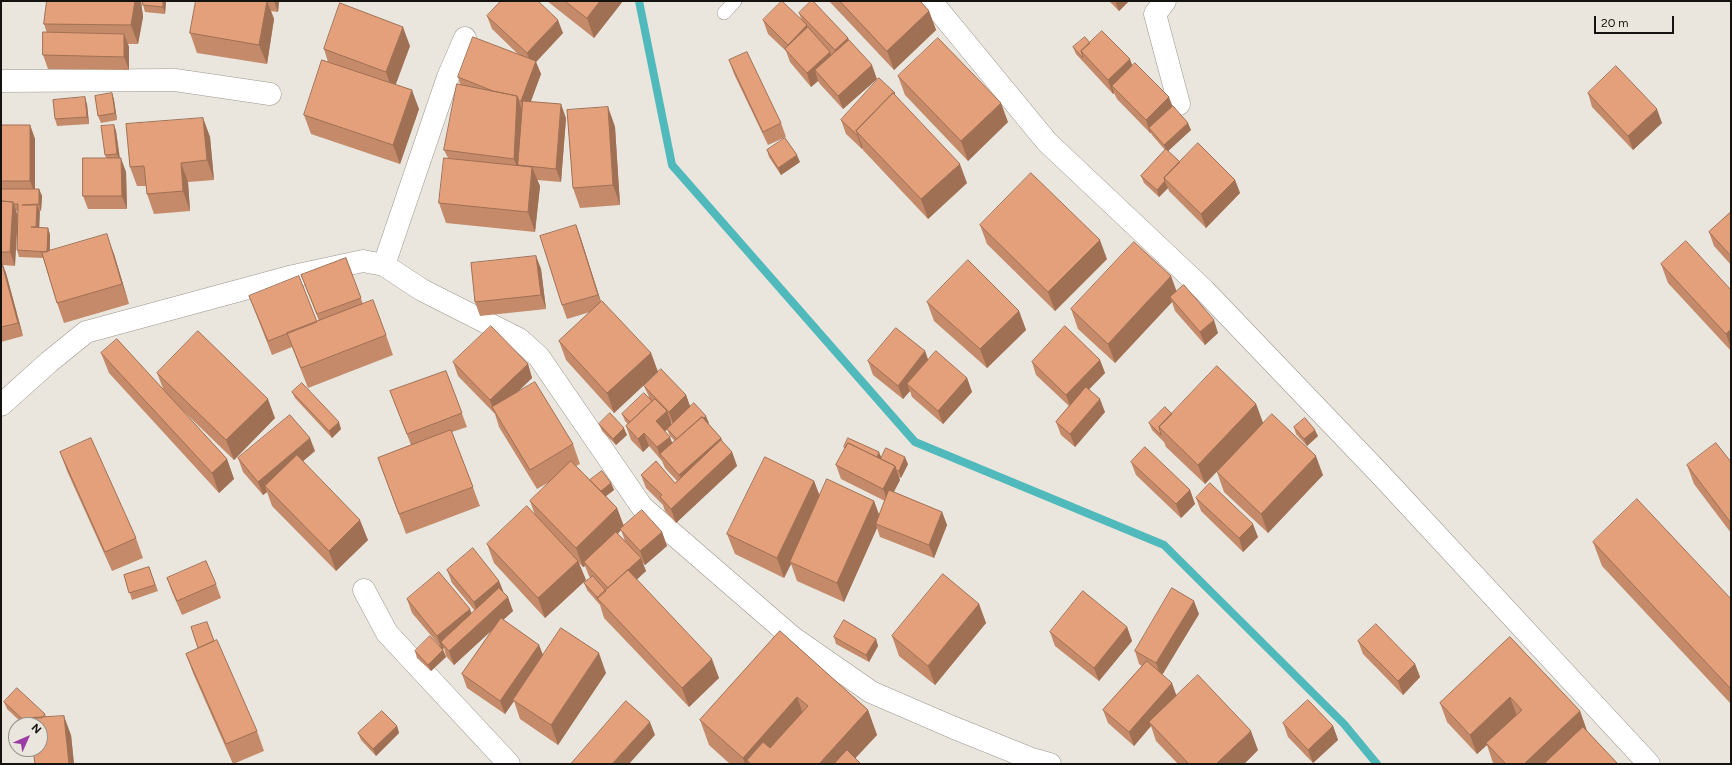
<!DOCTYPE html>
<html>
<head>
<meta charset="utf-8">
<style>
  body { margin:0 }
  #map { position:relative; width:1732px; height:765px; overflow:hidden; background:#eae6dd; font-family:Figtree,sans-serif }
  canvas { display:block }
  .frame { position:absolute; inset:0; border:2px solid #151310; pointer-events:none }
  .north { position:absolute; left:8px; top:717px; width:40px; height:40px; box-sizing:border-box; background:#eae6dd; border:1px solid #95928b; border-radius:50%; rotate:45deg; font-size:11px; font-weight:700; line-height:16px; text-align:center; color:#151310 }
  .north::after { content:''; display:block; margin:auto; width:14px; height:18px; background:#9b3ca4; clip-path:polygon(50% 0,100% 100%,50% 72%,0 100%) }
  .scale { position:absolute; left:1594px; top:16px; width:80px; height:18px; box-sizing:border-box; border:2px solid #151310; border-top:0; padding-left:5px; font-size:12px; line-height:14px; white-space:nowrap; color:#151310; -webkit-text-stroke:3px #eae6dd; paint-order:stroke }
</style>
</head>
<body>
<div id="map">
<canvas width="1732" height="765"></canvas>
<div class="frame"></div>
<div class="north">N</div>
<div class="scale">20 m</div>
</div>
<script>
const context = document.querySelector('canvas').getContext('2d');
context.lineJoin = 'round';
function strokePath(path, color, width, dash) { context.strokeStyle = color; context.lineWidth = width; context.lineCap = dash ? 'butt' : 'round'; context.setLineDash(dash || []); context.stroke(path); }
function fill(path, color) { context.fillStyle = color; context.fill(path, 'evenodd'); }
strokePath(new Path2D(`
  M639,1L672,165L915,442L1164,545L1344,724L1377,764`), '#50b9bb', 8);
const lane = new Path2D(`
  M724,13L735,1`);
const street = new Path2D(`
  M931,1L1047,142L1204,290L1381,475L1649,764
  M1165,1L1155,14L1179,104
  M1,81L175,80L270,94
  M384,265L448,77L465,38
  M1,405L49,362L86,332L289,277L363,261L384,265L422,290L519,339L539,357L642,507L792,637L871,692L952,727L1029,758L1050,764
  M364,590L387,633L509,764`);
strokePath(lane, '#9b978f', 14);
strokePath(street, '#9b978f', 23);
strokePath(lane, '#fff', 13);
strokePath(street, '#fff', 22);
fill(new Path2D(`
  M47,1H141L143,17L138,44H128L129,47V70L48,69L43,55L47,33L44,24Z
  M143,1H166L165,14L145,12L143,5Z
  M196,1H279L278,12L271,11L274,19L267,64L197,53L190,33Z
  M547,1H623L594,38Z
  M829,1H920L929,11L936,30L894,70Z
  M1109,1H1129L1119,11Z
  M799,13L848,38L849,41L877,79L843,109L820,84L818,81L811,87L790,62L786,51L768,34L763,20L802,21Z
  M487,16L563,33L536,62L541,74L530,102L566,118L561,182L537,180L540,186L535,232L446,223L439,203L448,158L444,150L460,84L458,77L519,55L492,29Z
  M1090,43L1132,66L1173,107L1191,130L1168,151L1180,162L1235,180L1240,193L1206,228L1169,191L1168,188L1159,197L1144,183L1141,176L1165,150L1152,135L1151,133H1150L1117,99L1114,93L1113,94L1076,54L1073,47Z
  M410,46L395,85L419,109L400,164L311,134L304,115L328,62L324,49Z
  M729,60L781,123L786,137L768,145L734,74Z
  M898,76L1008,122L968,161L905,95Z
  M112,93L114,100L117,120L101,123L98,116Z
  M1588,93L1662,123L1633,150L1592,107Z
  M897,97L967,183L928,219L863,150V148L862,149L846,134L841,120Z
  M87,104L89,124L57,126L55,119Z
  M608,107L615,127L620,205L580,208L573,188Z
  M203,118L210,137L214,180L188,182L190,211L154,214L147,194L146,186H137L130,167Z
  M1,125H30L35,139V189H39L42,196L41,211H39V228H48L50,235V251L114,254L129,304L64,323L57,303L43,258L19,257L17,250L18,211H16L15,266L3,265L6,273L23,336L1,342Z
  M114,125L116,131L120,158L126,172L127,209H88L83,196L106,158L105,155Z
  M767,150L800,162L781,175L769,157Z
  M1731,212V265L1714,246L1709,232Z
  M576,225L581,239L601,302L651,353L658,372L614,413L566,360L559,341L590,312L567,319L562,305Z
  M980,225L1107,259L1055,311L987,244Z
  M536,256L541,269L546,309L480,316L475,302Z
  M346,258L363,304L386,335L393,355L308,388L292,347L272,355L249,296L317,322L319,321L301,275Z
  M1661,264L1731,290V351L1668,283Z
  M1177,292L1218,333L1205,345L1175,311L1172,302L1115,363L1078,329L1071,309Z
  M927,302L1019,311L1026,330L987,368L934,321Z
  M925,351L928,360L967,378L972,392L943,424L912,397L910,391L903,399L873,375L868,361Z
  M101,353L164,391L157,373L275,418L234,460L174,402L227,459L234,479L219,493L109,373Z
  M1100,360L1105,373L1089,389L1105,412L1075,447L1061,435L1056,422L1069,406L1036,375L1032,362Z
  M453,362L528,364L532,378L517,392L573,444L580,464L576,466L590,480L611,483L614,490L606,496L617,508L624,526L662,532L667,546L645,565L642,562L646,571L636,580L719,678L689,707L604,618L600,605L587,590L584,583L591,578L589,576L585,566L583,567L579,563L586,580L545,618L494,563L487,544L535,515L530,501L551,481L537,489L499,427L495,414L458,376ZM621,530L625,541L618,534Z
  M446,371L467,427L452,432L480,506L406,534L378,458L411,445L390,391Z
  M644,386L686,395L690,406L709,423H708L721,438L723,443L732,452L737,466L676,523L665,511L663,505L646,488L641,475L675,483L677,481L665,468L662,461L649,446L643,452L631,440L626,426L628,424L625,421L622,414L649,397ZM670,421L673,424L667,429L670,436L675,441L672,444L665,431L672,425Z
  M292,392L341,429L332,438L295,398Z
  M1256,404L1263,423L1323,475L1268,533L1224,492L1217,472L1229,459L1205,484L1166,447L1164,442L1152,430L1149,423L1172,414Z
  M599,424L627,435L616,445L602,431Z
  M1294,427L1318,436L1307,446L1296,434Z
  M844,447L881,458L908,464L901,478L899,477L900,480L894,492L942,512L947,525L934,558L880,537L877,528L844,602L797,581L791,564L784,578L735,554L727,534L814,481L820,496L874,501L879,515L885,501L841,479L836,465L845,449Z
  M315,451L303,461L368,540L336,571L272,506L267,492L263,495L243,472L238,458Z
  M60,452L136,538L143,558L112,571L67,471Z
  M1131,462L1190,490L1195,504L1181,518L1136,475Z
  M1731,462V533L1694,484L1687,465Z
  M1196,498L1258,537L1243,552L1201,511Z
  M1593,542L1731,599V704L1602,566Z
  M149,567L158,591L132,600L124,575Z
  M447,570L499,581L504,593L513,611L503,620L539,645L543,655L606,673L558,745L520,719L514,701L505,714L467,688L462,674L493,629L454,665L446,656L444,648L443,649L446,657L431,671L417,658L415,651L439,645L412,613L407,599L472,614L475,611L452,583Z
  M167,578L216,584L221,598L182,615L172,592Z
  M979,604L986,623L935,685L899,656L892,636Z
  M1199,614L1162,674L1177,696L1258,750L1244,764H1178L1156,741L1151,726L1134,746L1108,723L1103,710L1142,666L1139,664L1135,651Z
  M1127,627L1132,641L1099,681L1055,646L1050,632Z
  M780,631L868,710L877,735L855,758L861,764H730L709,745L700,720Z
  M834,637L876,639L878,646L869,662L836,644Z
  M1510,637L1580,711L1587,731L1618,764H1495L1493,763L1487,745L1477,754L1447,722L1440,703Z
  M214,641L257,731L264,751L233,764L193,673L186,654Z
  M1358,641L1415,664L1420,677L1403,695L1363,654Z
  M4,702L45,714L46,717L71,735L74,764H35L40,725H24L7,709Z
  M1283,723L1333,726L1338,740L1313,763L1288,737Z
  M397,726L399,733L376,756L361,740L358,733Z`), '#c48a69');
fill(new Path2D(`
  M135,1H141L143,17L138,44L131,25Z
  M163,1H166L165,14L163,7Z
  M267,1L274,19L267,64L259,45Z
  M274,1H279L278,12Z
  M600,1H623L594,38L587,18Z
  M1115,1H1129L1119,11Z
  M929,11L936,30L894,70L887,51Z
  M558,20L563,33L536,62L541,74L526,115L521,101L532,67L527,53Z
  M807,25L812,38L793,58L788,45Z
  M403,27L410,46L393,92L386,72Z
  M124,34L129,47V70L124,57Z
  M848,38L853,52L839,64L835,50Z
  M830,52L835,66L815,70L818,81L811,87L807,73Z
  M1130,59L1135,73L1112,86L1114,93L1113,94L1108,80Z
  M872,65L877,79L843,109L838,96Z
  M412,90L419,109L400,164L393,145Z
  M112,93L114,100L117,120L115,113Z
  M517,96L524,115L521,178L514,159Z
  M85,97L87,104L89,124L87,117Z
  M1169,97L1174,110L1149,128L1151,133H1150L1146,120Z
  M1001,103L1008,122L968,161L961,141Z
  M561,104L566,118L561,182L556,169Z
  M608,107L615,127L620,205L613,185Z
  M1657,109L1662,123L1633,150L1628,136Z
  M203,118L210,137L214,180L207,160Z
  M1188,123L1191,130L1167,152L1164,145Z
  M30,125L35,139V194L30,181Z
  M114,125L116,131L120,161L117,154Z
  M857,135H858L863,148L862,149Z
  M797,155L800,162L781,175L778,168Z
  M121,158L126,172L127,209L122,196Z
  M181,163L188,182L190,211L183,191Z
  M960,164L967,183L928,219L921,199Z
  M532,167L540,186L535,232L528,212Z
  M1235,180L1240,193L1206,228L1201,214Z
  M1165,181L1168,188L1159,197L1157,190Z
  M39,189L42,196L41,211L39,204Z
  M13,202L18,216L15,266L10,252Z
  M37,205L40,212L39,234L36,227Z
  M576,225L581,239L603,308L598,295Z
  M48,228L50,235L49,259L47,252Z
  M107,234L114,254L129,304L122,284Z
  M1100,240L1107,259L1055,311L1048,292Z
  M536,256L541,269L546,309L541,295Z
  M1,260L6,273L23,336L18,323Z
  M1171,276L1178,295L1170,297L1172,302L1115,363L1108,344Z
  M1019,311L1026,330L987,368L980,349Z
  M1214,320L1218,333L1205,345L1200,332Z
  M1731,329V348L1726,334Z
  M925,351L930,365L907,384L910,391L903,399L898,386Z
  M651,353L658,372L614,413L607,393Z
  M1100,360L1105,373L1071,408L1066,395Z
  M528,364L532,378L496,413L492,407L495,414L490,400Z
  M967,378L972,392L943,424L938,411Z
  M686,395L691,409L674,426L669,412Z
  M268,399L275,418L234,460L226,440Z
  M1100,399L1105,412L1075,447L1070,434Z
  M1256,404L1263,423L1205,484L1198,465Z
  M667,411L672,425L661,435L656,421Z
  M706,416L709,423L683,449L680,442Z
  M339,422L341,429L332,438L329,431Z
  M624,428L627,435L616,445L613,439Z
  M1315,430L1318,436L1307,446L1304,439Z
  M644,433L649,446L643,452L638,439Z
  M670,437L675,450L660,454L662,461L657,447Z
  M310,438L315,451L269,490L265,486L267,492L263,495L258,482Z
  M721,438L726,451L684,489L679,475Z
  M732,452L737,466L676,523L671,509Z
  M879,452L882,459L875,460Z
  M1316,456L1323,475L1268,533L1261,514Z
  M905,457L908,464L901,478L899,471Z
  M227,459L234,479L219,493L212,473Z
  M895,466L900,480L888,502L883,489Z
  M814,481L821,500L790,562L791,564L784,578L777,558Z
  M611,483L614,490L602,499L599,492Z
  M1190,490L1195,504L1181,518L1176,504Z
  M874,501L881,520L876,524L877,528L844,602L837,583Z
  M617,508L624,527L586,565L584,562L585,566L583,567L576,548Z
  M942,512L947,525L934,558L929,545Z
  M360,520L368,540L336,571L329,551Z
  M1253,524L1258,537L1243,552L1239,538Z
  M662,532L667,546L645,565L640,551Z
  M641,558L646,571L613,602L608,588Z
  M578,561L586,580L545,618L538,598Z
  M499,581L504,594L478,616L474,602Z
  M508,597L513,611L454,665L449,651Z
  M1194,601L1199,614L1161,677L1156,663Z
  M979,604L986,623L935,685L928,666Z
  M470,609L475,623L441,642L444,648L442,649L437,636Z
  M1127,627L1132,641L1099,681L1094,668Z
  M876,639L878,646L869,662L866,655Z
  M539,645L544,658L513,700L514,701L505,714L500,701Z
  M443,650L446,657L431,671L428,665Z
  M599,653L606,673L558,745L551,725Z
  M712,659L719,678L689,707L682,688Z
  M1415,664L1420,677L1403,695L1398,681Z
  M1172,683L1177,697L1149,722L1151,726L1134,746L1129,732Z
  M797,697L806,722L768,764L747,760L748,764H745L743,758Z
  M1510,697L1517,716L1486,743L1487,745L1477,754L1470,735Z
  M868,710L877,735L850,764H819Z
  M1580,711L1587,731L1552,764H1524Z
  M64,716L71,735L74,764H69Z
  M650,722L655,735L629,764H612Z
  M397,726L399,733L376,756L373,749Z
  M1333,726L1338,740L1313,763L1308,750Z
  M1251,731L1258,750L1244,764H1216Z`), '#a07055');
const building = new Path2D(`
  M47,1H135L131,25L44,24Z
  M143,1H163V7L143,5Z
  M196,1H267L259,45L190,33Z
  M501,1H538L558,20L527,53L487,16Z
  M565,1H600L587,18Z
  M782,1L807,25L788,45L763,20Z
  M811,1H813L848,38L835,50L799,13Z
  M840,1H920L929,11L887,51Z
  M340,3L403,27L386,72L324,49Z
  M808,27L830,52L807,73L785,49Z
  M1102,31L1130,59L1108,80L1081,51Z
  M43,32L124,34V57L43,55Z
  M473,37L536,61L521,101H519L517,96L493,91L458,77Z
  M1085,37L1090,43L1081,51L1083,57H1082L1073,47Z
  M938,38L1001,103L961,141L898,76Z
  M849,40L872,65L838,96L815,70Z
  M747,52L781,123L763,132L729,60Z
  M322,60L412,90L393,145L304,115Z
  M1135,63L1169,97L1146,120L1112,86Z
  M1616,66L1657,109L1628,136L1588,93Z
  M879,78L895,93L894,94L893,93L856,131L858,135H857L841,120Z
  M457,84L517,96L514,159L444,150Z
  M112,93L115,113L98,116L95,96Z
  M893,93L960,164L921,199L856,131Z
  M85,97L87,117L55,119L53,100Z
  M523,101L561,104L556,169L518,165Z
  M1173,106L1188,123L1164,145L1149,128Z
  M608,107L613,185L573,188L567,110Z
  M203,118L207,160L181,163L183,191L147,194L144,166L130,167L126,124Z
  M1,125H30V181H1Z
  M114,125L117,154L105,155L101,126Z
  M785,138L797,155L778,168L767,150Z
  M1198,143L1235,180L1201,214L1164,178Z
  M1166,149L1180,162L1164,178L1165,181L1157,190L1141,176Z
  M83,158H121L122,196H83Z
  M444,158L532,167L528,212L439,203Z
  M1031,173L1100,240L1048,292L980,225Z
  M1,189H39V204L22,205H37L36,227H31L48,228L47,252L17,250L18,204H14L13,202L1,201Z
  M1,201L13,202L10,252H1Z
  M1731,212V256L1709,232Z
  M576,225L598,295L562,305L540,236Z
  M107,234L122,284L57,303L42,253Z
  M1686,241L1731,290V329L1726,334L1661,264Z
  M1134,242L1171,276L1108,344L1071,309Z
  M536,256L541,295L475,302L471,263Z
  M346,258L361,298L317,314L301,275Z
  M1,260L18,323L1,327Z
  M968,260L1019,311L980,349L927,302Z
  M299,276L317,322L268,341L249,296Z
  M1184,285L1214,320L1200,332L1170,297Z
  M373,300L386,335L301,368L287,333Z
  M602,301L651,353L607,393L559,341Z
  M491,326L528,364L490,400L453,362Z
  M1065,326L1100,360L1066,395L1032,362Z
  M896,328L925,351L898,386L868,361Z
  M198,331L268,399L226,440L157,373Z
  M117,339L227,459L212,473L101,353Z
  M936,351L967,378L938,411L907,384Z
  M1217,366L1256,404L1198,465L1159,427Z
  M661,369L686,395L669,412L644,386Z
  M446,371L462,413L407,434L390,391Z
  M535,382L573,444L530,470L492,407Z
  M302,383L339,422L329,431L292,392Z
  M1086,387L1100,399L1070,434L1056,422Z
  M644,393L652,401L630,422L622,414Z
  M655,399L667,411L656,421L670,437L657,447L644,433L638,439L626,426Z
  M694,403L706,416L704,418L702,417L677,439L667,429Z
  M1165,407L1172,414L1159,427L1161,435L1149,423Z
  M610,413L624,428L613,439L599,424Z
  M1272,414L1316,456L1261,514L1217,472Z
  M290,415L310,438L258,482L238,458Z
  M702,417L721,438L679,475L660,454Z
  M1305,418L1315,430L1304,439L1294,427Z
  M451,430L473,487L399,514L378,458Z
  M91,438L136,538L105,552L60,452Z
  M848,438L879,452L877,457L848,443L845,448L844,447Z
  M721,440L732,452L671,509L660,497L662,495L641,475L656,461L675,483Z
  M848,443L895,466L883,489L836,465Z
  M1716,443L1731,462V523L1687,465Z
  M1145,447L1190,490L1176,504L1131,462Z
  M886,448L905,457L899,471L896,470L895,466L881,459Z
  M297,455L360,520L329,551L265,486Z
  M765,457L814,481L777,558L727,534Z
  M571,461L617,508L576,548L530,501Z
  M602,471L611,483L601,491L590,480Z
  M827,479L874,501L837,583L790,562Z
  M1210,483L1253,524L1239,538L1196,498Z
  M889,490L942,512L929,545L876,524Z
  M1637,499L1731,599V689L1593,542Z
  M527,506L578,561L538,598L487,544Z
  M642,510L662,532L640,551L620,529Z
  M616,532L641,558L608,588L584,562Z
  M473,548L499,581L474,602L447,570Z
  M206,561L216,584L177,601L167,578Z
  M149,567L155,585L129,593L124,575Z
  M628,570L712,659L682,688L597,598Z
  M439,572L470,609L437,636L407,599Z
  M943,574L979,604L928,666L892,636Z
  M593,576L606,591L598,598L584,583Z
  M499,588L508,597L449,651L441,642Z
  M1172,588L1194,601L1156,663L1135,651Z
  M1083,591L1127,627L1094,668L1050,632Z
  M501,618L539,645L500,701L462,674Z
  M844,620L876,639L866,655L834,637Z
  M207,622L214,641L198,648L191,627Z
  M1376,624L1415,664L1398,681L1358,641Z
  M561,628L599,653L551,725L513,700Z
  M780,631L868,710L819,764H751L747,760L763,742L770,748L808,706L797,697L743,758L700,720Z
  M430,636L443,650L428,665L415,651Z
  M1510,637L1580,711L1524,764H1506L1486,743L1522,710L1510,697L1470,735L1440,703Z
  M217,640L257,731L226,744L186,654Z
  M1147,661L1172,683L1129,732L1103,710Z
  M1198,675L1251,731L1216,764H1189L1149,722Z
  M17,688L45,714L42,718H31V725H29L4,702Z
  M1308,700L1333,726L1308,750L1283,723Z
  M626,701L650,722L612,764H571Z
  M382,711L397,726L373,749L358,733Z
  M64,716L69,764H35L33,749H40V725H31V718Z
  M1583,727L1618,764H1544Z
  M847,750L861,764H834Z`);
fill(building, '#e4a07a');
strokePath(building, '#a07055', 1);
</script>
</body>
</html>
